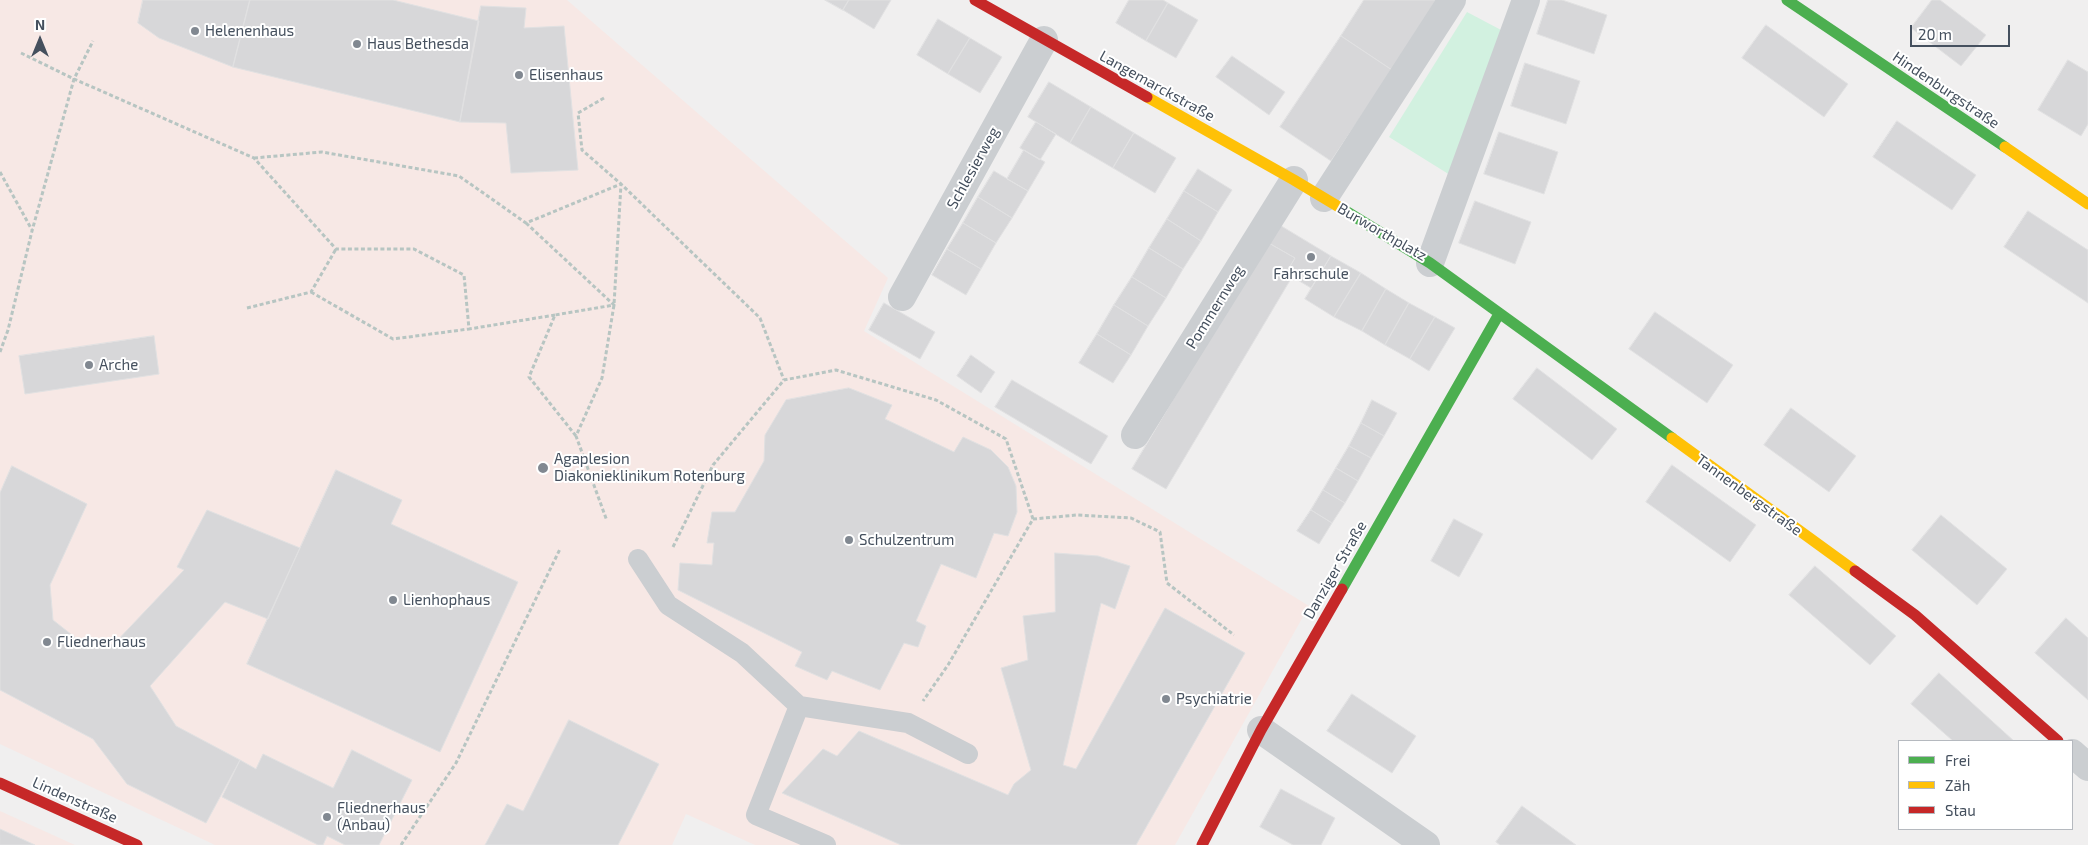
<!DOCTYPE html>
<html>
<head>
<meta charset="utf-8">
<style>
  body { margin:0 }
  #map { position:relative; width:2088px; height:845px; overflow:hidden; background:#f0efef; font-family:"Exo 2",sans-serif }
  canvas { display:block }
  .legend { position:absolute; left:1898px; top:740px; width:175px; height:90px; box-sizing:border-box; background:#fff; border:1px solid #b5b9bf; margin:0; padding:6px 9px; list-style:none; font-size:15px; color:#45505e }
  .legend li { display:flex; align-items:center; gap:10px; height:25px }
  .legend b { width:25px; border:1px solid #b5b9bf }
  .north { position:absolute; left:15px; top:15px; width:50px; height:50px; -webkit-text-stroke:4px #fff; paint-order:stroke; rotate:0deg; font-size:14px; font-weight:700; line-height:20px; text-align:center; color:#45505e }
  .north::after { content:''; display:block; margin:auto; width:18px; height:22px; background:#45505e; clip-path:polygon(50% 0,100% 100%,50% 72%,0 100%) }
  .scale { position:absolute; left:1910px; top:25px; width:100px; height:22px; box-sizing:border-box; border:2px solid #45505e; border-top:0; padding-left:6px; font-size:15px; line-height:18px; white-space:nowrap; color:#45505e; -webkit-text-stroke:4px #fff; paint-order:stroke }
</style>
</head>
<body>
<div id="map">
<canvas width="2088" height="845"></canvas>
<ul class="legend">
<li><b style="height:6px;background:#4caf50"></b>Frei</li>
<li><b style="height:6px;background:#ffc107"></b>Zäh</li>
<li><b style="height:6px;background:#c62828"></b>Stau</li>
</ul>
<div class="north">N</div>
<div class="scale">20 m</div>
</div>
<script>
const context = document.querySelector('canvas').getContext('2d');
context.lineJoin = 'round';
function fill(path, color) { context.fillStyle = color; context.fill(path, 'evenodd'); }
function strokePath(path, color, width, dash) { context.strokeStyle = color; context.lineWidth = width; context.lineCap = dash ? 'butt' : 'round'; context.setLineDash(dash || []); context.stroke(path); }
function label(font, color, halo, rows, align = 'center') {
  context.font = font + ' "Exo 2",sans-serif'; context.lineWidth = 4; context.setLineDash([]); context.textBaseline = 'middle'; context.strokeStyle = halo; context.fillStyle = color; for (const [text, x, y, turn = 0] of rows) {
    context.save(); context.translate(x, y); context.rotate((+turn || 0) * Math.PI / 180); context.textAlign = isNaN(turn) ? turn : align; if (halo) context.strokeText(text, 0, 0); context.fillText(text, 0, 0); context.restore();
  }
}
fill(new Path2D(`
  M0,0H567L888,278L864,331L1309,606L1175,845H755L686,814L672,845H215L0,744Z
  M0,811L75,845H0Z`), '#f7e8e5');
fill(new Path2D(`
  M1467,12L1503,31L1450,175L1389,137Z`), '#d2f1e0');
const building = new Path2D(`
  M143,0H250L233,67L159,38L138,23Z
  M250,0H393L479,21L460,122L233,67Z
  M825,0H849L843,10Z
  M849,0H891L874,29L843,10Z
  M1129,0H1163L1168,3L1146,41L1116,23Z
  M1364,0H1436L1392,70L1341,36Z
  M1548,0H1562L1607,15L1594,54L1537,34Z
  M1932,0H1940L1986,35L1961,66L1911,28Z
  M1168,3L1198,20L1176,58L1146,41Z
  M481,6L526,8L524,28L564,26L578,170L511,173L506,123L460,122Z
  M938,19L970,38L948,74L917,55Z
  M1766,25L1848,84L1824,117L1742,58Z
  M1341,36L1392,70L1331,161L1280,127Z
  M970,38L1002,57L980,93L948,74Z
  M1232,56L1285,92L1269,115L1216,77Z
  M2068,60L2088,72V124L2081,136L2038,110Z
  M1525,63L1580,81L1566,124L1511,106Z
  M1049,82L1091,107L1070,143L1028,117Z
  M1091,107L1134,133L1113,168L1070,143Z
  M1897,121L1976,175L1952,210L1873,157Z
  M1036,122L1056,134L1040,160L1020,148Z
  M1499,132L1558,152L1544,194L1484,174Z
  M1134,133L1176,158L1155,193L1113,168Z
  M1024,150L1045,162L1028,191L1007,179Z
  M1198,169L1232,190L1218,212L1184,191Z
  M994,171L1028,191L1012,218L978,197Z
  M1184,191L1218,212L1201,241L1167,219Z
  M978,197L1012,218L996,243L963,223Z
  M1475,201L1531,222L1515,264L1459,243Z
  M2028,211L2088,250V303L2004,247Z
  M1167,219L1201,241L1183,269L1149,248Z
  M963,223L996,243L981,269L947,249Z
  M1278,224L1331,256L1311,288L1286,273L1295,258L1267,242Z
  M1267,242L1295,258L1286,273L1292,277L1166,489L1132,469Z
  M1149,248L1183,269L1166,298L1132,277Z
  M947,249L981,269L966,295L932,275Z
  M1331,256L1361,273L1334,317L1305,299Z
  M1361,273L1386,289L1362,331L1334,317Z
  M1132,277L1166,298L1148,326L1114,305Z
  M1386,289L1409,303L1385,345L1362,331Z
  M884,303L935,332L920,359L869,330Z
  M1409,303L1435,317L1410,359L1385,345Z
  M1114,305L1148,326L1131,355L1097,334Z
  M1655,312L1733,365L1707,403L1629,349Z
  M1435,317L1455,328L1429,371L1410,359Z
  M1097,334L1131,355L1113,383L1079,363Z
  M154,336L159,374L25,394L19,356Z
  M971,355L995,372L981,393L957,376Z
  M1537,368L1617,429L1592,460L1513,399Z
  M1012,380L1108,436L1091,464L995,407Z
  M849,388L892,405L885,419L954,452L963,437L991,450L1008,467L1016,486L1017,512L1008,536L994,533L976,578L941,564L916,621L926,626L918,647L904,643L880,690L832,671L827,680L795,666L802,652L678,590L680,563L712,565L714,543H707L712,512H735L764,461L765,435L786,400Z
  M1372,400L1397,413L1384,436L1361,423Z
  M1791,408L1856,456L1829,492L1764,445Z
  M1361,423L1384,436L1371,458L1349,446Z
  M1349,446L1371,458L1358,481L1336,468Z
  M1672,465L1756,525L1730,562L1646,502Z
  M12,466L87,504L50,585L53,620L77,639L113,645L184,570L177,567L207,510L300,548L268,619L225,602L150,686L176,726L240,760L206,823L127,784L93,739L0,690V493Z
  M1336,468L1358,481L1345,503L1323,490Z
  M336,470L402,500L391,524L518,582L440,752L247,664Z
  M1323,490L1345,503L1332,523L1311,510Z
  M1311,510L1332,523L1319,544L1297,531Z
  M1941,515L2007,569L1977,605L1912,550Z
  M1454,519L1483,534L1459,577L1431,561Z
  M1055,553L1098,556L1130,566L1115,609L1101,603L1063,765L1076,769L1165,608L1245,653L1136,845H901L782,793L823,749L837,756L859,731L1008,795L1014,784L1031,770L1001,668L1028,660L1023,616L1055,612Z
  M1815,566L1896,636L1870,665L1789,595Z
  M2066,618L2088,638V700L2035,653Z
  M1939,673L2014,741H1953L1911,704Z
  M1352,694L1416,736L1392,773L1327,731Z
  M569,720L659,764L618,845H485L507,804L523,811Z
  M352,750L412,780L379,845H345L327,836L323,845H318L222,797L240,760L256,769L263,754L333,788Z
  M1281,789L1335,818L1321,845H1293L1260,827Z
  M1522,806L1576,845H1500L1496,842Z
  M0,829L35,845H0Z`);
fill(building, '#d7d7d9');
strokePath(building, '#e1e1e2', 1);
strokePath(new Path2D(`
  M21,53L74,79L254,158L336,249H414L464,275L469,329L555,315
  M604,98L578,113L582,150L621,184L760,318L784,380
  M254,158L322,152L459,176L526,223L621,184L614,305L602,378L576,436L607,521
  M0,172L32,230
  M526,223L614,305L555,315L529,377L576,436
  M311,292L393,339L469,329
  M247,308L311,292L336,249
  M0,352L8,330L32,231L74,79L93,41
  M1033,519L1077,515L1131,518L1160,532L1167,583L1234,635
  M673,547L713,465L784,380L836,370L936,400L1006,439L1033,519L948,665L923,701
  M401,845L456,763L560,549`), '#b7c5c2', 3, [4, 2.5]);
strokePath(new Path2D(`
  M638,559L668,605L742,653L799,706L908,723L968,754
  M799,706L756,815L826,845`), '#cbced1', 20);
strokePath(new Path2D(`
  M1324,198L1452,0
  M1430,263L1526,0
  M902,297L1044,40
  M1135,435L1294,180
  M1261,730L1426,845
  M2072,753L2088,767`), '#cbced1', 28);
strokePath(new Path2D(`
  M1787,0L2005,147
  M1344,210L1430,263L1672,438
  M1342,589L1499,314`), '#4caf50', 11);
strokePath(new Path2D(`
  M1147,97L1294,180L1344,210
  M2005,147L2088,204
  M1672,438L1855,571`), '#ffc107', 11);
strokePath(new Path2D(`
  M975,0L1147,97
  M1855,571L1915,615L2058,741
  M0,783L137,845
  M1202,845L1261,730L1342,589`), '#c62828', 11);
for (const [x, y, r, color] of [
  [195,31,5,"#818891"],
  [357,44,5,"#818891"],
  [519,75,5,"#818891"],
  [1311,257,5,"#818891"],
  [89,365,5,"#818891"],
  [543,468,6,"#818891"],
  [849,540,5,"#818891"],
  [393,600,5,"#818891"],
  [47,642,5,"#818891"],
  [1166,699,5,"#818891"],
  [327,817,5,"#818891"]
]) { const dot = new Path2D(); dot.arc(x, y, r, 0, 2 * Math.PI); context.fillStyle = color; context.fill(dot); strokePath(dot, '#fff', 2); }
label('15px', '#45505e', '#fff', [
  ["Helenenhaus",205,31],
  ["Haus Bethesda",367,44],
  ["Elisenhaus",529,75],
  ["Fahrschule",1311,274,"center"],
  ["Arche",99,365],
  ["Agaplesion",554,459],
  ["Diakonieklinikum Rotenburg",554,476],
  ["Schulzentrum",859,540],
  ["Lienhophaus",403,600],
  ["Fliednerhaus",57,642],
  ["Psychiatrie",1176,699],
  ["Fliednerhaus",337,808],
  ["(Anbau)",337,825]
], 'left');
label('15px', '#45505e', '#fff', [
  ["Langemarckstraße",1157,86,29],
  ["Hindenburgstraße",1946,90,34],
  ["Schlesierweg",973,168,-61],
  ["Burworthplatz",1382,232,30],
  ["Pommernweg",1215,307,-58],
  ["Tannenbergstraße",1749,495,36],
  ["Danziger Straße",1335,570,-60],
  ["Lindenstraße",75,800,24]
]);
</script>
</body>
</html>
